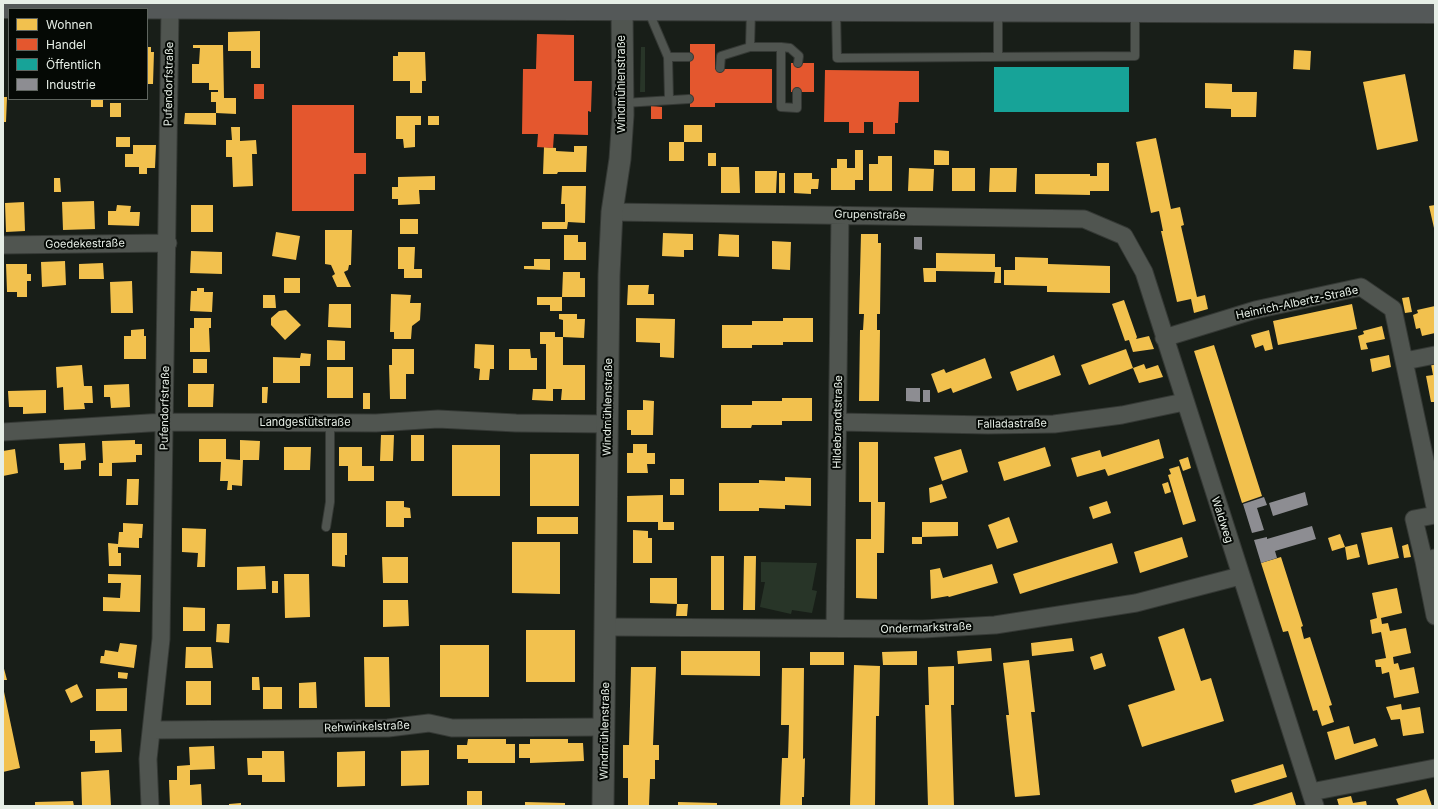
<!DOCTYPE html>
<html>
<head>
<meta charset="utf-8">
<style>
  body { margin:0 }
  #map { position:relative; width:1438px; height:809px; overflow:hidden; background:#181e18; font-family:Inter,sans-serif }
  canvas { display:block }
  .frame { position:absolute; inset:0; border:4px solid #e6eee6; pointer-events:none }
  .legend { position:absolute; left:8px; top:8px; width:140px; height:92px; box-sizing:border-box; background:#050905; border:1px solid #5f655f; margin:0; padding:5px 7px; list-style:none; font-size:12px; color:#e6eee6 }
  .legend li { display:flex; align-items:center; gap:8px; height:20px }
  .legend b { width:20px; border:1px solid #5f655f }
</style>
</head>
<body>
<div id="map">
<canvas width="1438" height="809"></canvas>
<div class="frame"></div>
<ul class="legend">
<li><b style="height:11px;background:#f2c14e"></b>Wohnen</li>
<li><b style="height:11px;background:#e4572e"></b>Handel</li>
<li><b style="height:11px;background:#17a398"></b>Öffentlich</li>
<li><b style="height:11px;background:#8d8d92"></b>Industrie</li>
</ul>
</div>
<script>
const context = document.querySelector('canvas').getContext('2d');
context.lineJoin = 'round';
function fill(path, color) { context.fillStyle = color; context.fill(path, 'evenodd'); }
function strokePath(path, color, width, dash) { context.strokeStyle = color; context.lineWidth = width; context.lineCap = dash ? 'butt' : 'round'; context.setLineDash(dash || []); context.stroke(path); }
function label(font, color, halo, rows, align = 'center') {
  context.font = font + ' Inter,sans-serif'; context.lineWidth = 4; context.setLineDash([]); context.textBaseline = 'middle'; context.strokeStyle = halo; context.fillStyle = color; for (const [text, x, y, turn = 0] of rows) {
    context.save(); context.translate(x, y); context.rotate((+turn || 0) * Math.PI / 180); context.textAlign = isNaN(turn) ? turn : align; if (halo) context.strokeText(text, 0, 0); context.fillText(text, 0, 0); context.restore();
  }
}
fill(new Path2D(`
  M641,47H645V92H640Z
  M761,562L817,563L812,590L817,591L812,613L792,610L791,614L760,607L765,582H761Z`), '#283528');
fill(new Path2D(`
  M260,31V68H251V51H228V32Z
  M193,45H223L224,98H236V114L216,113V102H211V92H218V90H209V83H192V64H199L200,48H193Z
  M147,47H151V52H154L153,84H147Z
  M1294,50L1311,51L1310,70L1293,69Z
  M398,52H425L426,81H422V93H410V81H393V56H398Z
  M1405,74L1418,141L1377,150L1363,82Z
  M1205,83L1232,84V92H1257L1256,117H1231V109L1205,108Z
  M3,97H7L6,122H3Z
  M91,99H103V107H91Z
  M110,103H121V117H110Z
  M185,113H216V125L184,124Z
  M396,116H421V125H415V147L404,148L403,139H396Z
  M428,116H439V125H428Z
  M684,125H702V142H684Z
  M231,127H240V141L256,140L257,154H252L253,186L233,187L232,157H226V140H232Z
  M116,137H130V147H116Z
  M1156,138L1171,209L1180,207L1184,225L1181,226L1197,297L1205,295L1208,309L1194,313L1191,299L1177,302L1161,231H1163L1159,211L1151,213L1136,142Z
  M669,142H684V161H669Z
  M133,145H156L155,168H147V174H139V167H125V154H133Z
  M574,146H587L586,172H558L557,174H543L544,147L556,148V151L574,152Z
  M855,150H863V180H855V190H831V168H837V159H847V168H855Z
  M934,150L949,151V165H934Z
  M708,153H716V166H708Z
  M878,156H892V191H869V164H878Z
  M1097,163H1109V191H1090V195L1035,194V174H1090V176H1097Z
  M721,167H739L740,193H721Z
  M909,168L934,169L933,191H908Z
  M952,168H975V191H952Z
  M990,168H1017L1016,192H989Z
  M755,171H777L776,193H755Z
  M779,173H785V193H779Z
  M794,173H812V179H819L818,189H811V194L794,193Z
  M435,176V190H419L420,204L398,205V199H392V187H398V177Z
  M54,178H60L61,192H54Z
  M562,186H586L585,223L568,222L567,229H542V222H565V204H561Z
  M94,201L95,229L63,230L62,202Z
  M24,202L25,231L6,232L5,203Z
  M117,205L131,206L130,212H140L139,226L108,225V211H116Z
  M191,205H213V232H191Z
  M1435,205V228H1434L1429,206Z
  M400,219H418V234H400Z
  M325,230H352L351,265H349L348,270L344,272L351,287H337L332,276L335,274L331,265L325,264Z
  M276,232L300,236L296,260L272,256Z
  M663,233L693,234V250H684V257L662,256Z
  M719,234L739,235V257L718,256Z
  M861,234H878V243H881L880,314H877V330H880L879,401H859L860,330H863L864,314H859Z
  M564,235H578V242H586V260H564Z
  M772,241L791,242L790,270L772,269Z
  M398,247H415L414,269H422V278H404V269H398Z
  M191,251L222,252V274L190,273Z
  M936,253L995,254V267H1001V283H994L995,272L936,271V282H924L923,268H936Z
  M1015,257L1048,258V264L1110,266V293L1047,292V286L1004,285V270H1015Z
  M534,259H550V270L524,269V266H534Z
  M65,261L66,285L42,287L41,262Z
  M103,263L104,279H79V264Z
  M6,264H27V274H31V281H27V297H17V292H7Z
  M563,272H580V278H585V297H562Z
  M284,278H300V293H284Z
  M132,281L133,313H111L110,282Z
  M628,285H649L648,294H654V305H627Z
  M197,288H204V292H213L212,312L190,311L191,291H197Z
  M391,294L411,295L410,303H421L420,320L412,326L411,339H394V332H390Z
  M263,295H275L276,308H263Z
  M537,297H562V311H550V305H537Z
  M1409,297L1412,312L1405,313L1402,298Z
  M1124,300L1137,337L1136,339L1149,336L1154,349L1133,352L1129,340L1125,341L1112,304Z
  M329,304H351V328L328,327Z
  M1352,304L1357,329L1278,345L1273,321Z
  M1435,306V333L1422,336L1420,328L1416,329L1413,315L1418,313L1417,310Z
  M286,310L301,325L285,340L271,325V318L279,311Z
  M559,314H577V319H585L584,338L563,337V365H585V400H561L562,389H553V401L532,400L533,389H546V344H540V332H555V337H563V320L559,319Z
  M194,318H211V328H209L210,352H190V328H194Z
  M636,318L675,319L674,358L660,357V343L636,342Z
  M783,318H813V342H783V345H752V348H722V325H752V321H783Z
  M1382,326L1385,339L1366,343L1368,349L1361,350L1358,336L1364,334L1363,331Z
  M144,329V336H146V359H124V336H131V330Z
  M1269,330L1273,349L1265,351L1263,345L1255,348L1251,335Z
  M327,340L345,341V360H327Z
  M475,344L494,345V369H490L489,380H479L480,369L474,368Z
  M1214,345L1262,496L1242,503L1194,351Z
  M392,349H414V374H406V399H390L389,365H392Z
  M509,349H530L531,358H537V370H509Z
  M1126,349L1133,368L1144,364L1146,369L1158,365L1163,377L1139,383L1133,368L1089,385L1081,365Z
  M301,353L311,354L310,366H300V383H273V357L300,358Z
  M1054,355L1061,375L1017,391L1010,372Z
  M1389,355L1391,367L1372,372L1370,359Z
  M985,358L992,378L953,393L951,388L938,393L931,374L944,369L946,373Z
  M193,359H207V373H193Z
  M1435,363V402H1431L1426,376L1433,375L1431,364Z
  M82,365L84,386H92L93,403H84L85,409L64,410L63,387L57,388L56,367Z
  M327,367H353V398H327Z
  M129,384L130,407L111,408L110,397H104V385Z
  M188,384H214L213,407H188Z
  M262,387H268L267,403H262Z
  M46,390V413L23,414V407H9L8,391Z
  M363,393H370V409H363Z
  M782,398H812V421H782V425H752L751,428H721V405H752V401H782Z
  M643,400L654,401L653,435H631V430H627V410H643Z
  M381,435H394L393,461H380Z
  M411,435H424V461H411Z
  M199,439H226V459L240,460V440L260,441L259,460H243L242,486L232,485V490H227L228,481H220L221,462H199Z
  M1159,439L1164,458L1108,476L1105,469L1077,477L1071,458L1100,450L1102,457Z
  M135,440V444H142V455H136V462L112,463V476H99V463H103L102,441Z
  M859,442H878V502H885L884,553H877V599L856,598V539H871V502H859Z
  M85,443L86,460L81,461V469L64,470V463H60L59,444Z
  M633,444H647V453H655V464H647L648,473H627V453H633Z
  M452,445H500V496H452Z
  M284,447H311L310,470H284Z
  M339,447H362V466H374V481H348V466H339Z
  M1045,447L1051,466L1004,481L998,462Z
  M15,449L18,473L3,476V451Z
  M961,449L968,472L942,481L934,457Z
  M530,454H579V506H530Z
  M1188,457L1191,468L1183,471L1179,460Z
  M1179,466L1196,521L1183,525L1168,475L1171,474L1169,469Z
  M785,477L811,478V506L785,505V509L759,508V511H719V483H759V480L785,481Z
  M127,479H139L138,505H126Z
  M670,479H684V495H670Z
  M1168,482L1171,492L1165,494L1162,484Z
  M942,484L947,498L930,503L929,488Z
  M663,495V522H674V530H658V522H627V496Z
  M386,501H404V507L410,508L411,518H404V527H386Z
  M1107,501L1111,513L1093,519L1089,507Z
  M537,517H578V534H537Z
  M1009,517L1018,542L997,549L988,525Z
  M922,522H958V536L922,537V544H912V537H922Z
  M123,523L143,524L142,538H139V548L118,547V553H121V566H109L108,543L118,544L119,532H123Z
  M1392,527L1399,558L1368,565L1361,533Z
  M182,528L206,529L205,567H197L198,553L182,552Z
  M633,530L648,531V538H652V563H633Z
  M332,533H347V555H345V567L332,566Z
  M1340,534L1345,547L1357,544L1360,557L1347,560L1345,547L1332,551L1328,538Z
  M1182,537L1188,557L1140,573L1134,552Z
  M512,542H560V594L512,593Z
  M1112,543L1118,563L1020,594L1013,574Z
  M1408,544L1411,557L1404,558L1402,546Z
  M711,556H724V610H711Z
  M744,556H756L755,610H743Z
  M382,557H408V583H383Z
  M1281,557L1303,626L1301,627L1304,639L1310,637L1332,705L1329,706L1334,722L1322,726L1317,710L1313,711L1288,631L1283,632L1261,563Z
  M992,564L998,583L949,597L948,596L931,599L930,570L940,568L943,578Z
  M265,566L266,589L237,590V567Z
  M108,574L141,575L140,612L103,611V597L120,598L121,583H108Z
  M284,574H309L310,617L285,618Z
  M650,578H677V604L650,603Z
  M272,581H278V593H272Z
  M1397,588L1402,613L1381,618L1382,624L1388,623L1390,631L1406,628L1411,653L1393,657L1394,664L1398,663L1400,670L1414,667L1419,693L1394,698L1389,672L1382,674L1381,667H1376L1375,660L1386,658L1381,632L1372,634L1370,620L1377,618L1372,593Z
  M383,600H408L409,626L383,627Z
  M677,604H688L687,616H676Z
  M183,607L205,608V631H183Z
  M217,624H230L229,643L216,642Z
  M1184,628L1201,681L1211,678L1224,721L1142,747L1128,705L1175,690L1158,637Z
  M526,630H575V682H526Z
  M1072,638L1074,651L1032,656L1031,643Z
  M120,643L137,645L134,668L100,663L101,656H104L105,650L118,652Z
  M440,645H489V697H440Z
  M186,647H211L213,668H185Z
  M991,648L992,661L958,664L957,651Z
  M681,651H760V676L681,675Z
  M917,651V665H883L882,652Z
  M810,652H844V665H810Z
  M1102,653L1106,666L1094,670L1090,657Z
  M364,657H389L390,707H365Z
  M1029,660L1035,712H1031L1040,795L1015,797L1006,715H1009L1003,663Z
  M3,665L7,680H3Z
  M854,665L880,666L879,716H876L875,806H850Z
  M954,666V705H951L954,806H928L925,705H929L928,667Z
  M631,667H656L653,745H659V760H655V779H650L649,806H628V778H623V745H629Z
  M782,668H804L803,759L805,758L804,797H802V806H780L782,758H788L789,725H781Z
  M118,672L128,673L127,679L118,678Z
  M252,677H259L260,690H252Z
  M186,681H211V705H186Z
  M316,682L317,708H299V683Z
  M77,684L83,697L71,703L65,690Z
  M3,687L20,768L3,772Z
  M263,687H282V709H263Z
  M127,688V711H96V689Z
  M1401,704L1402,710L1420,707L1424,733L1403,736L1400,719L1391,720L1386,707Z
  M1349,726L1354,744L1375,738L1378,746L1335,760L1327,732Z
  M121,729L122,752L95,753V741H90V730Z
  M468,739H506V744H515V763H468V759H457V745H467Z
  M530,739H568V743H583L584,761L530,763V758H519V744H530Z
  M214,746L215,769L190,770V785L201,784L202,806H170L169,780H177V766L190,765L189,747Z
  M429,750V785L401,786V751Z
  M262,751H284L285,782H262V775H248L247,758H262Z
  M365,751V786L337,787V752Z
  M1283,764L1287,777L1235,793L1231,780Z
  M109,770L111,806H82L81,772Z
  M1426,789L1432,806H1399L1396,799Z
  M467,791H482V806H467Z
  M1292,792L1296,805L1249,806Z
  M1351,796L1353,803L1366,801L1367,806H1339L1337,799Z
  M73,801L74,806H35V802Z
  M525,802L565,803V806H525Z
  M678,802L717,803V806H678Z
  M241,803V806H229V804Z`), '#f2c14e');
fill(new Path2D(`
  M537,34L574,35V81H592L591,112L588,111V135L554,134L553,148L537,147L538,134H522L523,69H536Z
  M690,44H715V69H772V103H715V107H690Z
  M791,63H814V92H791Z
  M825,70L919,71V102H899L898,123H895V134H873V122H864V133H849V122H824Z
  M254,84H264V99H254Z
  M292,105H354V153H366V174H354V211H292Z
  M651,106L662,107V119H651Z`), '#e4572e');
fill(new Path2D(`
  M994,67H1129V112H994Z`), '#17a398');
fill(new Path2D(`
  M914,237H922V250L914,249Z
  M906,388H920V402L906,401Z
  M923,390H930V402H923Z
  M1305,492L1308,505L1273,516L1269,503Z
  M1264,497L1267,505L1257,508L1264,530L1252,533L1243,504Z
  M1312,526L1316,539L1275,551L1277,558L1261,563L1254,540L1267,537V539Z`), '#8d8d92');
const service = new Path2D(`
  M648,10L668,57H689
  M836,10L837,58L1135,56V11
  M750,47H781V107L797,108V92
  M781,47L790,48L799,56L798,63
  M998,56V10
  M668,57L669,99
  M720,68L721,56L750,47L751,10
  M624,103L689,99
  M326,527L330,502V424`);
const minor = new Path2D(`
  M612,212L1084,219L1124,236L1144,272L1315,806
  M3,245L168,243
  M1164,338L1255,310L1361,287L1393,309L1435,507
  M1405,361L1435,355
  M839,422L988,425L1054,424L1122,415L1184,402
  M3,432L165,422L376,423L438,419L516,423L608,424
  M1435,558L1424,561L1435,616
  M1424,561L1414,519L1435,515
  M607,627L923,629L995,625L1136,603L1240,576
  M835,628L840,215
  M152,730L388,728L429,723L452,728L605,727
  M1311,792L1435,768
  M150,806L148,759L161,639L170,9`);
const tertiary = new Path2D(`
  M603,806L609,275L612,212L620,159L623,115L622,9`);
const primary = new Path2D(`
  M3,7L1435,12`);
strokePath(service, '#353935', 10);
strokePath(minor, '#353935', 19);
strokePath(tertiary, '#353935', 23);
strokePath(primary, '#353935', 24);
strokePath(service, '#505550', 8);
strokePath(minor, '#505550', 17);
strokePath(tertiary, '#505550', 21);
strokePath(primary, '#545858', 22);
label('11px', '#e6eee6', '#050905', [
  ["Pufendorfstraße",169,84,-89],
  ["Windmühlenstraße",622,84,-90],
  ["Grupenstraße",870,215,1],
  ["Goedekestraße",85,244,-1],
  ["Heinrich-Albertz-Straße",1297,303,-12],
  ["Windmühlenstraße",608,407,-89],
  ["Pufendorfstraße",165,408,-89],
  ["Hildebrandtstraße",838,422,-89],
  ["Landgestütstraße",305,423],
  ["Falladastraße",1012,424,-1],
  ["Waldweg",1222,520,72],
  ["Ondermarkstraße",926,628,-2],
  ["Rehwinkelstraße",367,727,-2],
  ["Windmühlenstraße",605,731,-89]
]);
</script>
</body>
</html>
